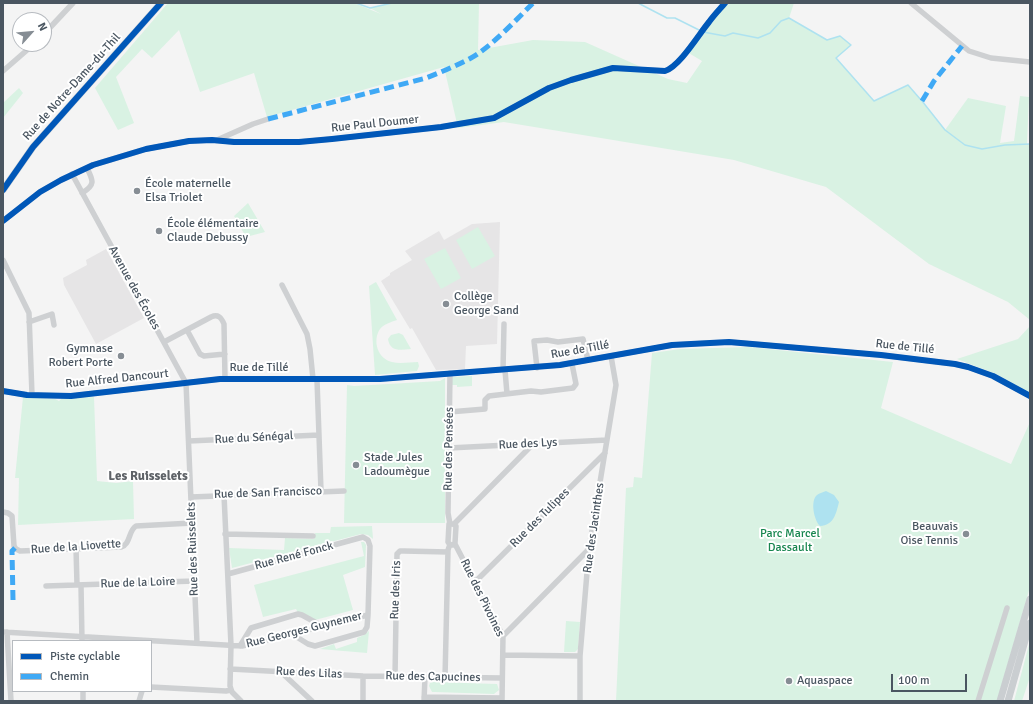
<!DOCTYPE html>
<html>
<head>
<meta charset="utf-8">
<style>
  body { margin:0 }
  #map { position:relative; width:1033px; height:704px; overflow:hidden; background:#f4f4f4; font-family:Signika,sans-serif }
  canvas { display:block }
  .frame { position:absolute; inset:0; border:4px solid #4a5661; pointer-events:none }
  .legend { position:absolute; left:12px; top:640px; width:140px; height:52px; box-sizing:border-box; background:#fff; border:1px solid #b7bbc0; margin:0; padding:5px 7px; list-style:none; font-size:12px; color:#4a5661 }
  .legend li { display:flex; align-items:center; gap:8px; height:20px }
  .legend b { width:20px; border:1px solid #b7bbc0 }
  .north { position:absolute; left:12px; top:12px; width:40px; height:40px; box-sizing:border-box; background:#fff; border:1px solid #b7bbc0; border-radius:50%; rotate:63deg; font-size:11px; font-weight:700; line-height:16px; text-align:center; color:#4a5661 }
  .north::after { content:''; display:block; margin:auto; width:14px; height:18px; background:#868d94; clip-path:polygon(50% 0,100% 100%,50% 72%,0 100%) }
  .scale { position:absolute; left:891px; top:674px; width:76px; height:18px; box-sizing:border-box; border:2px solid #4a5661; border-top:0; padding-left:5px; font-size:12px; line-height:14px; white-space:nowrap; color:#4a5661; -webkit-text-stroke:3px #fff; paint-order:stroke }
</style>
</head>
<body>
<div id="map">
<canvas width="1033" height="704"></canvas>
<div class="frame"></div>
<ul class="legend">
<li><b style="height:5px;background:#0057b8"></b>Piste cyclable</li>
<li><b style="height:5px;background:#3fa9f5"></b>Chemin</li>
</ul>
<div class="north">N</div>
<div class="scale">100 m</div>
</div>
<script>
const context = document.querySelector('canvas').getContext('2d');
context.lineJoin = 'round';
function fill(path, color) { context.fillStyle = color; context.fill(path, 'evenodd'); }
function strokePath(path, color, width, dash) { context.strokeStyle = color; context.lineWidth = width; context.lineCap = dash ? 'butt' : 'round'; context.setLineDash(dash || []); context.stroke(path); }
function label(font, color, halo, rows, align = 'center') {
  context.font = font + ' Signika,sans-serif'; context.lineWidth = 4; context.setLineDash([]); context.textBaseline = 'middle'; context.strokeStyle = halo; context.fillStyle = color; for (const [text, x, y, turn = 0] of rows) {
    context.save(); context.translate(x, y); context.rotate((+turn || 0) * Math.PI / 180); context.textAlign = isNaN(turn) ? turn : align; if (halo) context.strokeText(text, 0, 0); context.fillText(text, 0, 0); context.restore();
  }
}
fill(new Path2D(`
  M500,222L497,344L466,346L465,369L436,370L412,328L410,329L381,281L390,275V273L412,260L405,251L439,231L444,240L472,224Z
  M106,249L144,318L96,344L64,285L63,278L87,265L86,260Z`), '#e6e5e6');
fill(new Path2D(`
  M168,3H354L381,14L370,8L392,3H479L478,50L533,40L585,42L668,79L687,83L702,61L687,52L728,3H794L789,18L827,40L840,36L851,45L836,58L874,101L908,85L945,130L968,98L1006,106L1000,143L1014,141L1020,96L1029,97L1027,144L1030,145V320L1008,302L929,264L826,187L734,160L504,122L458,128L444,67L267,117L254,73L200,92L179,30L152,58L142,49L116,77L134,123L118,130L95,88Z
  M19,88L23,93L3,118V103Z
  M248,203L265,232L246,237L234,216Z
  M478,227L495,256L472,269L456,240Z
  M445,248L461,278L441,289L424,259Z
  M376,282L397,320C391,322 384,324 380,329C372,341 378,359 392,362C400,364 410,362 418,362L419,366L417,371L375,375L369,286Z
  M1030,326V393L996,374L957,359L1018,339Z
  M399,333L403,335L411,349C400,350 390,352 388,339L391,335Z
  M749,347L893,362L881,408L1011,464L1030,422V587L997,701H616L626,488L633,487L634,477L642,478L652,353L680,349Z
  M472,376V386L457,387V385H452L451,377Z
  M445,378V523H344L347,385L354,386L440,381Z
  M23,397L55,399L59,401L62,398L94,397L97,481L116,483L133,481L134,519L18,525L19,478H15Z
  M372,526L373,539L368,535L361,534L232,568L229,548L284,550L285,538L314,539L315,533H330L331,527Z
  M361,542H364L366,545L365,567L343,575L353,610L315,620L298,613L296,609L263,617L254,585L364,556Z
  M566,621L580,622L578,649L575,652H564Z
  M369,631L367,653L320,649L334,644L336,649L357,642V638L364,635Z
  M1030,641V677L1022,701H1014Z
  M433,682L497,684L499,690L494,694L435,692H432L429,686L430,683Z`), '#d9f2e3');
fill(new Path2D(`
  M826,491L834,495L839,502C836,514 834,525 820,526C814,520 810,501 817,495C819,493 824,492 826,491Z`), '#aee2f0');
strokePath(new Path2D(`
  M356,3L370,8L392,3
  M638,3L667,18H675L699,30
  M703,32L725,36L733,33L758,38L770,33L781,21L789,18L827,40L840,36L851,45L836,58L874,101L908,85L921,100
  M922,101L945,130L965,145L982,149L1005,145L1030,144`), '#aee2f0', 1.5);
strokePath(new Path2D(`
  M911,3L969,51L991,58L1030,62
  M44,34L73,3
  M3,71L34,44
  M217,140L253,124L268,119
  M72,174L186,383L197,643
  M82,193C96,185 93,180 87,168
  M3,221L40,192L61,180L93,165L146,149L189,141L212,140L234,142H299L332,139L441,127L494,118L549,88L571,80L613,68L665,71C680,66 699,34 709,22C714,15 720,9 725,3
  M3,260L29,313L32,395
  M282,285L307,334L310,349L313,379
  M29,322L52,314L54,325
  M187,330L200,354L204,356L225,354
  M164,342L211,317C218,314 221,317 224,324L225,379
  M537,368L534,341L547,340L558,342L583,339L588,360
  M503,370L504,324
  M505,370L507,394
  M317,380L321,491
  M3,391L27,395L71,396L220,379H380L560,365L672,345L729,342L881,355L955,364L968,367L993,376L1030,396
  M449,412L485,409V400L489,396L531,391L541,392L573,388L576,384L572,364
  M189,441L319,435
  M449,448L607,440
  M224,495L231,645L230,686L232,692L241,701
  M191,497L344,491
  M3,512L8,513L12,516L14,546L16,549L20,551L121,547C131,544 128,531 136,526L192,523
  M449,524H453L456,526L455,543L453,545H450L448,542Z
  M450,524L448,513L450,373
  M454,524L533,444
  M225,534L313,536
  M455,544L503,636L502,701
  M76,548L77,585
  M475,582L605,453
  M81,585L82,641
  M46,586L194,581
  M3,632L242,646L368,615L370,546L368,540L363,537L228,574
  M7,632L11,701
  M292,634L308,644L315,646L364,632L367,627L368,615
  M503,636L589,549
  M240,646L251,628L298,614L302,615L322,626
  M503,655L580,656
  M230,669L363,676L502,678
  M281,672L312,701
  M395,677L397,554L400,551H404L448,552
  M445,678L448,550L450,544
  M151,687L226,691L231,690
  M83,691V701
  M424,697L502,698
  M139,701L142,691
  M363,701V676
  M424,701L425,677
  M580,701V656L589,549L616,385L611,356
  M978,701L1007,608`), '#ced0d2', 5.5);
strokePath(new Path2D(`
  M3,190L33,147L161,3
  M1000,701L1030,599
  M1008,701L1030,623`), '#caced1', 7);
strokePath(new Path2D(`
  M922,101L934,81L962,46
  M268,119L426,78C441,72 456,66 471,58C491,47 516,20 533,3
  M13,600L12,551L15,548`), '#3fa9f5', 5, [10, 5]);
strokePath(new Path2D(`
  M3,190L33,147L161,3
  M3,221L40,192L61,180L93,165L146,149L189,141L212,140L234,142H299L332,139L441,127L494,118L549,88L571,80L613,68L665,71C680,66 699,34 709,22C714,15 720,9 725,3
  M3,391L27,395L71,396L220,379H380L560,365L672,345L729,342L881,355L955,364L968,367L993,376L1030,396`), '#0057b8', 6);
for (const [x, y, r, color] of [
  [137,191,4,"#868d94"],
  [159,231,4,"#868d94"],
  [446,304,4,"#868d94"],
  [121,356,4,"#868d94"],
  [356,465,4,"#868d94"],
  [966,534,4,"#868d94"],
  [789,681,4,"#868d94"]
]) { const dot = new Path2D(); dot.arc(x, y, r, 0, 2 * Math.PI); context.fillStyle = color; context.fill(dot); strokePath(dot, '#fff', 1.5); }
label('12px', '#4a5661', '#fff', [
  ["Rue de Notre-Dame-du-Thil",72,87,-48],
  ["Rue Paul Doumer",375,124,-6],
  ["Avenue des Écoles",134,288,61],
  ["Rue de Tillé",905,347,6],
  ["Rue de Tillé",580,350,-10],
  ["Rue de Tillé",259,368],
  ["Rue Alfred Dancourt",117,379,-6],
  ["Rue du Sénégal",254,438,-3],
  ["Rue des Lys",528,444,-3],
  ["Rue des Pensées",449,449,-89],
  ["Rue de San Francisco",268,493,-2],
  ["Rue des Tulipes",540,518,-45],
  ["Rue des Jacinthes",594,528,-82],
  ["Rue de la Liovette",76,547,-4],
  ["Rue des Ruisselets",193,549,-92],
  ["Rue René Fonck",294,556,-15],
  ["Rue de la Loire",138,583,-2],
  ["Rue des Iris",396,590,-88],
  ["Rue des Pivoines",482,598,64],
  ["Rue Georges Guynemer",304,630,-14],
  ["Rue des Lilas",309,673,3],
  ["Rue des Capucines",433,677,1]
]);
label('12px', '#4a5661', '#fff', [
  ["École maternelle",145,184],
  ["Elsa Triolet",145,198],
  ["École élémentaire",167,224],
  ["Claude Debussy",167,238],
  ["Collège",454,297],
  ["George Sand",454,311],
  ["Gymnase",113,349,"right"],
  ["Robert Porte",113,363,"right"],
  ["Stade Jules",364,458],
  ["Ladoumègue",364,472],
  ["Beauvais",958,527,"right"],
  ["Oise Tennis",958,541,"right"],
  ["Aquaspace",797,681]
], 'left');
label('12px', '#17864f', '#fff', [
  ["Parc Marcel",790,534],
  ["Dassault",790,548]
]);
label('bold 13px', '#5f6368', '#fff', [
  ["Les Ruisselets",148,477]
]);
</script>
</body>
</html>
